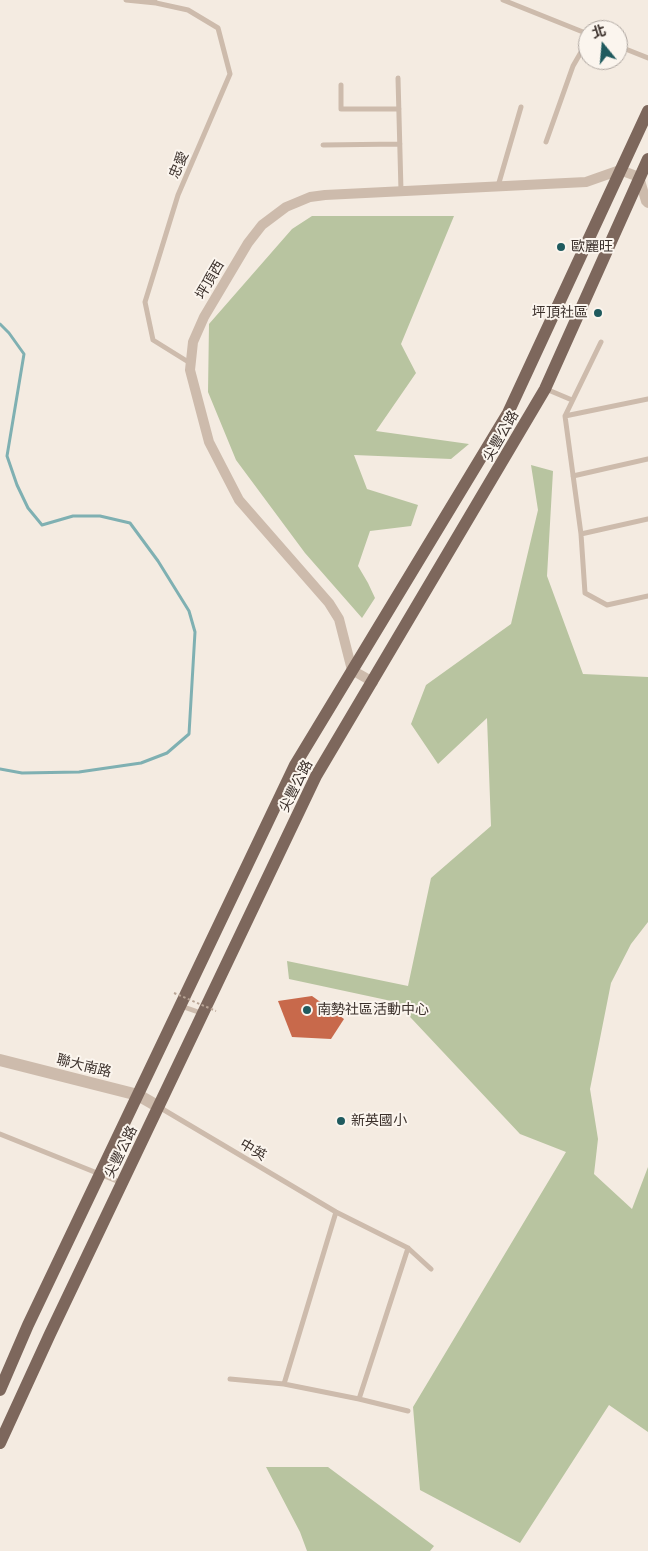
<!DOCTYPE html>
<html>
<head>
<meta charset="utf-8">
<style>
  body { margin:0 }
  #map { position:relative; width:648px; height:1551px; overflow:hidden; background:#f4ebe1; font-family:"Public Sans","Noto Sans TC",sans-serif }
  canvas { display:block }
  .north { position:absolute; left:578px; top:20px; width:50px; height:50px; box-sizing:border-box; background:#fbf5ee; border:1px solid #aea6a0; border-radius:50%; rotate:343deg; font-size:14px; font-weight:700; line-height:20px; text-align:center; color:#3b302b }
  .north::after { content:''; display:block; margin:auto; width:18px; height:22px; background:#1f5a5e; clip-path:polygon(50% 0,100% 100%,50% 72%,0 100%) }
</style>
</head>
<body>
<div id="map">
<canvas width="648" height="1551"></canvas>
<div class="north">北</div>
</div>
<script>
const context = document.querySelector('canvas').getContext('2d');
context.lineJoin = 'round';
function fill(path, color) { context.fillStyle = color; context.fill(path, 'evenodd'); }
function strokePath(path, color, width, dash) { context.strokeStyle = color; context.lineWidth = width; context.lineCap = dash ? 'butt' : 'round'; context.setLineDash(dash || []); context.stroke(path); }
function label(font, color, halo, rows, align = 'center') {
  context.font = font + ' "Public Sans","Noto Sans TC",sans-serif'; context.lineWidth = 4; context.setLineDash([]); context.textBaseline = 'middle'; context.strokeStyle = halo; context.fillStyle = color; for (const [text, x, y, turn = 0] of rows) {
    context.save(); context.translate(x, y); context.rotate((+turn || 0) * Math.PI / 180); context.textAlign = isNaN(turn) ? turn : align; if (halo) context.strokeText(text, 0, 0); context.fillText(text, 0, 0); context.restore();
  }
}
fill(new Path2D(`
  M312,216H454L401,344L416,373L376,431L469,444L451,459L354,455L367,489L418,505L411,526L370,531L358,566L368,583L375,598L362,618L305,553L236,460L208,392L209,324L292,229Z
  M531,465L553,471L547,576L583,674L648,677V922L631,944L611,983L590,1089L598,1139L594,1174L632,1209L648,1167V1432L609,1405L520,1543L420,1490L413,1407L566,1152L520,1134L396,1002L289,979L287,961L408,986L431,878L491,826L487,718L438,764L411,724L426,685L511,624L538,510Z
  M266,1467H328L434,1546L430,1551H307L300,1532Z`), '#b8c4a0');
strokePath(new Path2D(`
  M0,324L9,333L24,354L7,456L17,485L28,508L42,525L73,516H100L130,523L158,561L189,611L195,632L189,734L167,753L141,763L79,772L22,773L0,769`), '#7fb0b2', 3);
fill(new Path2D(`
  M312,996L344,1019L331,1039L292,1037L278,1001Z`), '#c8694b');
strokePath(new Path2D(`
  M126,0L156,3
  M154,0L156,3L188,10L218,28L230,74L178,195L145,302L153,340L190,363
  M503,0L588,34
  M618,46L648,58
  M398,78L401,191
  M341,85V109H399
  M546,142L573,66L588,40
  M323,145L400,144
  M498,186L521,107
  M601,342L565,416L581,534L585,593L607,605L648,596
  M546,389L572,400
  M565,416L648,399
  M573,476L648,459
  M581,534L648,519
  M181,1006L201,1013
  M159,1107L336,1212L408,1248L431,1269
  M0,1134L122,1183
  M230,1379L284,1384L359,1399L408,1411
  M284,1384L336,1212
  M359,1399L408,1248`), '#cdbbac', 5);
strokePath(new Path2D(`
  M373,682L352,670L339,619L329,603L239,500L209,442L190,370L193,342L204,317L248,243L262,225L286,207L310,197L325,195L586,182L620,170L639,177L646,201L648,203`), '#cdbbac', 10);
strokePath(new Path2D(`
  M0,1060L138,1095L159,1107`), '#cdbbac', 12);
strokePath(new Path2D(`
  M0,1390L28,1325L295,765L508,413L648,111
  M0,1443L50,1334L316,776L545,389L648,159`), '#7d675c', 12);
strokePath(new Path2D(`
  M174,993L216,1011`), '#b9a596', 2, [2.5, 2.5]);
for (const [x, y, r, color] of [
  [561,247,5,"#1f5a5e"],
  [598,313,5,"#1f5a5e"],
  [307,1010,5,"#1f5a5e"],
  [341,1121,5,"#1f5a5e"]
]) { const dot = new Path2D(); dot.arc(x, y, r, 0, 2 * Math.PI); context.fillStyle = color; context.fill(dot); strokePath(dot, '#fbf5ee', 2); }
label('14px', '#3b302b', '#fbf5ee', [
  ["忠愛",179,165,-67],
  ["坪頂西",210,280,-60],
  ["尖豐公路",501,436,-60],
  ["尖豐公路",296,786,-63],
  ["聯大南路",84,1066,14],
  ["中英",253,1150,31],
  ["尖豐公路",121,1152,-64]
]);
label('14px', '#3b302b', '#fbf5ee', [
  ["歐麗旺",571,247],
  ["坪頂社區",588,313,"right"],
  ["南勢社區活動中心",317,1010],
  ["新英國小",351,1121]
], 'left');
</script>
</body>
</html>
